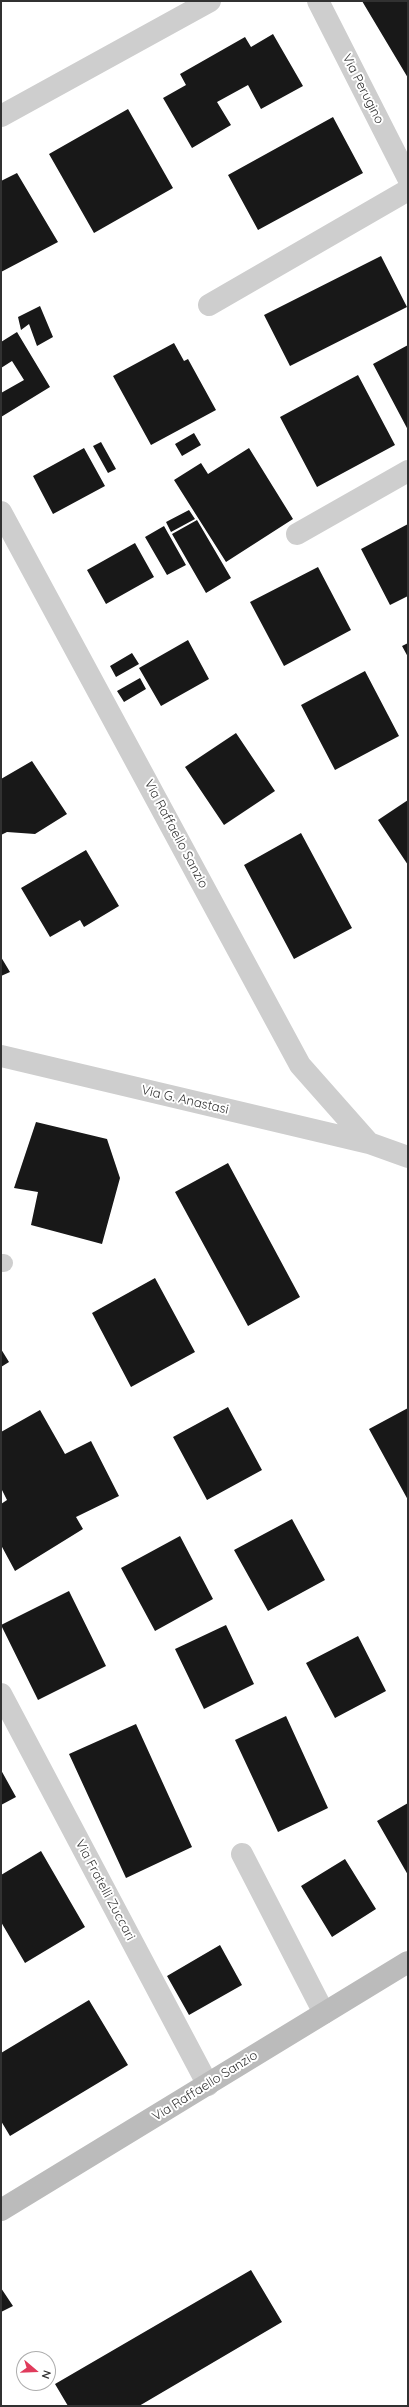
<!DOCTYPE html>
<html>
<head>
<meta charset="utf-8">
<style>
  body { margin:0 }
  #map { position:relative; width:409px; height:2407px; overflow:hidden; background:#fff; font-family:Quicksand,sans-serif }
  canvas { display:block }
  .frame { position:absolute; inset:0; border:2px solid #313131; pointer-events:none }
  .north { position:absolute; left:16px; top:2351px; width:40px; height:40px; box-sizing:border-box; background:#fff; border:1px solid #adadad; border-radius:50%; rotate:109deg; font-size:11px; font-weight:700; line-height:16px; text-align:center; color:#313131 }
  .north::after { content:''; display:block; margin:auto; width:14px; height:18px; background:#e03b5c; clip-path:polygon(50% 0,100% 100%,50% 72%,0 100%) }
</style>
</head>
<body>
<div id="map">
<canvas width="409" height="2407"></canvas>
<div class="frame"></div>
<div class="north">N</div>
</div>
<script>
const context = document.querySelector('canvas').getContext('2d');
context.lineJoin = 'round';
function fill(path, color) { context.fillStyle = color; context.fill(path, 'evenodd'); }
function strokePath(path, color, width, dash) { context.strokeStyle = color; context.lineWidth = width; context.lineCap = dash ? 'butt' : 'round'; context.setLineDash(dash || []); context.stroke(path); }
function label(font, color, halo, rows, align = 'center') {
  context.font = font + ' Quicksand,sans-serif'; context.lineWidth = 4; context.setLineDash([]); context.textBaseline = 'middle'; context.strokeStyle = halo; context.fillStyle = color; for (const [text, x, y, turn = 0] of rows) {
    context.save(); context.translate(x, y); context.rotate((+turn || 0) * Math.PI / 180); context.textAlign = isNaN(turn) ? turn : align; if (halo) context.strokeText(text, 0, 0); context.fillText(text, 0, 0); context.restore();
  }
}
fill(new Path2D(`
  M362,1H408V78Z
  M273,34L303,86L261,109L248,85L217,102L231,125L192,148L163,98L186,85L180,74L245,37L251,47Z
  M128,109L173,188L94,233L49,154Z
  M333,117L363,173L258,230L228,175Z
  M17,173L58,242L1,272V181Z
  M381,256L407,307L290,366L264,315Z
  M40,306L53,337L37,346L29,324L21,330L18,317Z
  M17,332L50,387L1,417V393L24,380L12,361L1,368V342Z
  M174,343L184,361L188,359L216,410L151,445L113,376Z
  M408,345V430L373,364Z
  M358,375L395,445L317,487L280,417Z
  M194,433L201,445L182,456L175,444Z
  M101,442L116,469L108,473L93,446Z
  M84,448L105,486L53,514L33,476Z
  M249,448L293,519L226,562L174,480L201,463L208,474Z
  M189,510L195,519L171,532L166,522Z
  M197,520L231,578L206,593L172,534Z
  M408,524V596L390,605L361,549Z
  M164,526L186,565L167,575L145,537Z
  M135,543L154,577L106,604L87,570Z
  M318,567L351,630L284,666L250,602Z
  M188,640L209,679L161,706L139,668Z
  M408,643V657L402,646Z
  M132,653L139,664L116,677L110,666Z
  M365,671L399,736L335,770L301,705Z
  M140,678L146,689L124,702L117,691Z
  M236,733L275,791L224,825L185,767Z
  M32,761L67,814L35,834L7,832L1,835V779Z
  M408,800V865L378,820Z
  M301,833L352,928L294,959L244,865Z
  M86,850L119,906L84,927L80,920L50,937L21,888Z
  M1,957L10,972L1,976Z
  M36,1122L107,1139L120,1178L102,1244L31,1225L38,1192L14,1188Z
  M228,1163L300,1297L248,1326L175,1192Z
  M155,1278L195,1352L131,1387L92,1313Z
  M1,1349L9,1362L1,1367Z
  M228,1407L262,1470L207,1500L173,1437Z
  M408,1408V1500L369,1429Z
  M40,1410L65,1454L91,1441L119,1496L76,1517L83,1529L15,1571L1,1545V1504L7,1500L1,1488V1432Z
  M292,1519L325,1580L268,1611L234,1550Z
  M180,1536L213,1599L155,1631L121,1568Z
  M69,1591L106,1666L38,1700L1,1625Z
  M226,1625L254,1684L204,1709L175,1649Z
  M358,1636L386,1691L335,1718L306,1663Z
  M286,1716L328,1808L278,1832L235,1740Z
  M136,1724L192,1847L126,1878L69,1754Z
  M1,1770L16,1797L1,1805Z
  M408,1803V1875L377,1821Z
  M41,1851L85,1927L25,1963L1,1922V1875Z
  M345,1859L376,1909L332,1937L301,1886Z
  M220,1945L242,1985L189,2015L167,1976Z
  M89,2000L128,2065L10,2136L1,2121V2053Z
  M251,2270L282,2322L139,2406H68L55,2384Z
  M1,2288L13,2306L1,2312Z`), '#181818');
strokePath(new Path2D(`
  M1,1263H4`), '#cecece', 18);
strokePath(new Path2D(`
  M318,1L408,178
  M1,116L210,1
  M209,305L408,190
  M1,512L300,1065L369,1143
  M297,534L408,471
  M1,1056L369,1143L408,1157
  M1,1694L208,2085
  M242,1854L324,2013`), '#cecece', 22);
strokePath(new Path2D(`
  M1,2210L408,1962`), '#bbb', 22);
label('13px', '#313131', '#fff', [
  ["Via Perugino",363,89,63],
  ["Via Raffaello Sanzio",176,834,62],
  ["Via G. Anastasi",185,1100,13],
  ["Via Fratelli Zuccari",105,1890,62],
  ["Via Raffaello Sanzio",205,2086,-32]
]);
</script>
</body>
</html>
